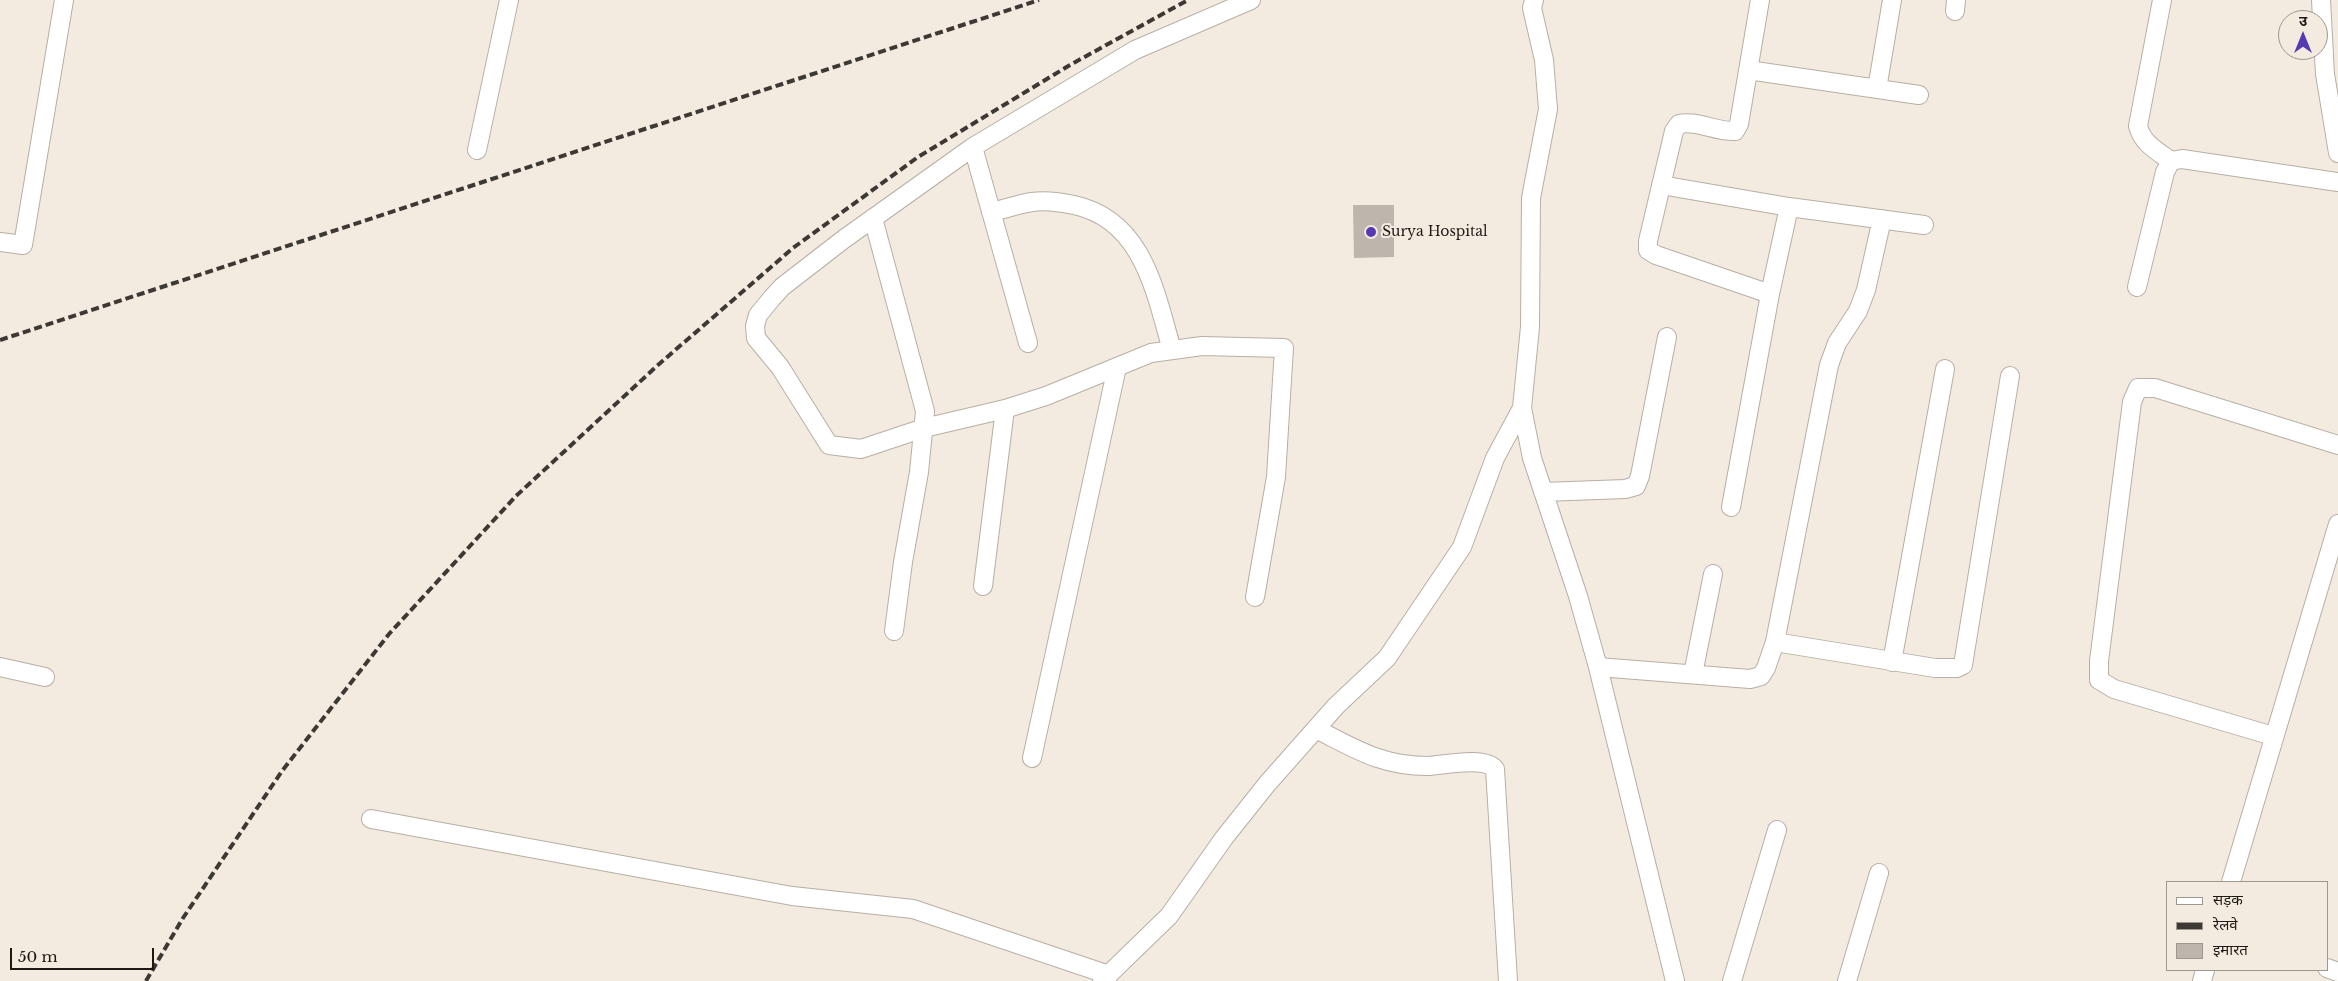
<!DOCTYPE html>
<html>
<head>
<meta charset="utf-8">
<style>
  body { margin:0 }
  #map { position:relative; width:2338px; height:981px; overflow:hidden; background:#f3ebe0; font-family:"Libre Baskerville","Noto Sans Devanagari",serif }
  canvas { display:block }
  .legend { position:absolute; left:2166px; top:881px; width:162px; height:90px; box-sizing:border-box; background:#f3ebe0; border:1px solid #9d978f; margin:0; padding:6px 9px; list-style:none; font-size:15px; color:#1d1a16 }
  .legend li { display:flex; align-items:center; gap:10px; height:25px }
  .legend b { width:25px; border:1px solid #9d978f }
  .north { position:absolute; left:2278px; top:10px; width:50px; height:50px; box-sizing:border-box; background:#f3ebe0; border:1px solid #9d978f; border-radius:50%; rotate:0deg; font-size:14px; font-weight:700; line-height:20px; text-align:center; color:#1d1a16 }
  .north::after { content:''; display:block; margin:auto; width:18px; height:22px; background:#553bb2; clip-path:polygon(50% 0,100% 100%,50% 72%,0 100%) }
  .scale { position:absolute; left:10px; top:948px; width:144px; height:22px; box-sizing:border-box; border:2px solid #1d1a16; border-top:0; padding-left:6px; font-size:15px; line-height:18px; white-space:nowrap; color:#1d1a16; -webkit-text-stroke:4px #f3ebe0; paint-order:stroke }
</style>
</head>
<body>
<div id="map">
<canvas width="2338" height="981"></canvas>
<ul class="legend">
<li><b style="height:6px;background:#fff"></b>सड़क</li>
<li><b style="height:6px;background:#3c3833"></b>रेलवे</li>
<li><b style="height:14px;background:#beb6ac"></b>इमारत</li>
</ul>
<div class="north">उ</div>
<div class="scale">50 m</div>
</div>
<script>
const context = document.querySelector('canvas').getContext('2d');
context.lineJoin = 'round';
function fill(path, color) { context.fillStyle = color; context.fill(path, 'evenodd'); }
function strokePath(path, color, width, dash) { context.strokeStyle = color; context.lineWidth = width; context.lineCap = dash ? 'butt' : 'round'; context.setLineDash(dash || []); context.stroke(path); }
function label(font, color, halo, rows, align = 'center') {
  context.font = font + ' "Libre Baskerville",serif'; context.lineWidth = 4; context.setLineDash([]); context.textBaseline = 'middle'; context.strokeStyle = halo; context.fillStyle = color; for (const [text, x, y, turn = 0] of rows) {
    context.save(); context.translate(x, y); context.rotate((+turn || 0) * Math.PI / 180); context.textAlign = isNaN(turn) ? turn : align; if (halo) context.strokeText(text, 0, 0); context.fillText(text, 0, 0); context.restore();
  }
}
fill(new Path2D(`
  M1353,205H1394V257L1354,258Z`), '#beb6ac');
const minor = new Path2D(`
  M1251,0L1135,50L973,147L844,239L782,287L772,298L758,315L755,326L756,338L780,367L829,445L861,449L924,428L1005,409L1046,396L1151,353L1202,346L1284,348L1276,477L1255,597
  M1534,0L1532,8L1544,60L1548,109L1531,198L1530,327L1522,408L1532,458L1578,596L1598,667L1675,981
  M1760,0L1739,124L1735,131C1716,132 1697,120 1679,124L1674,131L1648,241V250L1656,255L1770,294
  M2162,0L2138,126C2142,143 2157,151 2171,161
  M2321,0L2325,74L2338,153
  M1955,11L1956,0
  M1748,70L1919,95
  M1877,89L1892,0
  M973,147L1028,343
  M477,150L509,0
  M1661,185L1789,207L1924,225
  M991,212C1005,209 1019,204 1032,202C1046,200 1060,202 1074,205C1143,220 1155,291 1172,350
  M873,218L925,411L919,472L903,562L894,631
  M0,242L23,245L64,0
  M2137,287L2165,172L2171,161L2182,159L2338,182
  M1543,492L1625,489L1636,486L1640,476L1667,337
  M1731,507L1770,294L1789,207
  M983,586L1005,409
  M1775,642L1935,668H1957L1963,665L2010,376
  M1892,662L1945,369
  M0,667L45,677
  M1598,667L1750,679L1761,676L1766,668L1775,642L1829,365L1837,343L1858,311L1866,290L1882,219
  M1693,674L1713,574
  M1316,729C1356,749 1381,766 1428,766C1445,765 1484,756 1495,769L1508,981
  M2273,736L2114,689L2099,680V661L2132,402L2138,388H2155L2338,445
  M1032,758L1117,367
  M371,819L792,896L913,909L1109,975
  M2231,882L2338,524
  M2327,968L2338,972
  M1102,981L1169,916L1224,838L1267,784L1336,706L1387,658L1462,547L1495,458L1522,408
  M1732,981L1777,830
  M1847,981L1879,873
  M2202,981L2205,970`);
strokePath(minor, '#b7afa5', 20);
strokePath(minor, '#fff', 18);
strokePath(new Path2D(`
  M0,340L1039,0
  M146,981L183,918L282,771L389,634L516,496L658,365L793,248L918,157L1070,65L1188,0`), '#3c3833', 4, [8, 4]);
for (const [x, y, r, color] of [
  [1371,232,6,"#553bb2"]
]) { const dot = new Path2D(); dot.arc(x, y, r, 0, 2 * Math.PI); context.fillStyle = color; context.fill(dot); strokePath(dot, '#f3ebe0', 2); }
label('14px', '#1d1a16', '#f3ebe0', [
  ["Surya Hospital",1382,232]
], 'left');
</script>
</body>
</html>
